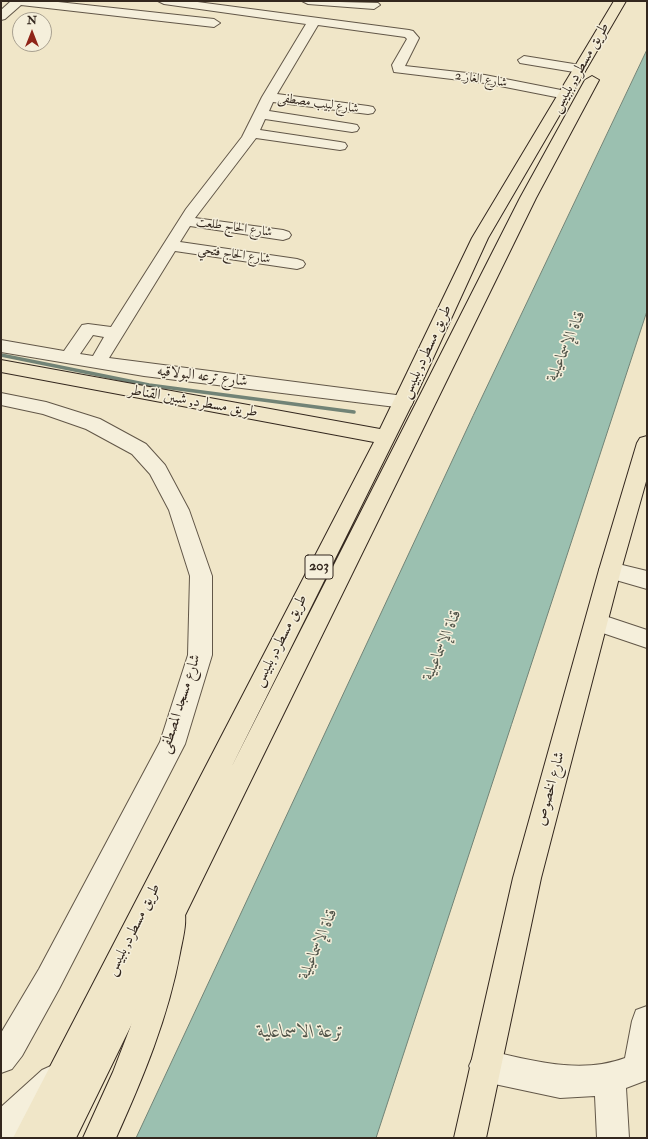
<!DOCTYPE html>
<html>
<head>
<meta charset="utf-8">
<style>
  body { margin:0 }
  #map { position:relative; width:648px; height:1139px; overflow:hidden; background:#f0e6c8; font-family:"IM FELL Double Pica",serif }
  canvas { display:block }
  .frame { position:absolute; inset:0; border:2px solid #33271e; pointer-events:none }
  .north { position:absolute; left:12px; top:12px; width:40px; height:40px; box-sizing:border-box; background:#f5efdb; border:1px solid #a79f8f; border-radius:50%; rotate:0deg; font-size:11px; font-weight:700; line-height:16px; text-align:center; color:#33271e }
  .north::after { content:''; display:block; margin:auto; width:14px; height:18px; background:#8f2418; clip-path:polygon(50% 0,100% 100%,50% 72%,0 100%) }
</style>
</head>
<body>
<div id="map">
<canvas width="648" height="1139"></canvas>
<div class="frame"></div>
<div class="north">N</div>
</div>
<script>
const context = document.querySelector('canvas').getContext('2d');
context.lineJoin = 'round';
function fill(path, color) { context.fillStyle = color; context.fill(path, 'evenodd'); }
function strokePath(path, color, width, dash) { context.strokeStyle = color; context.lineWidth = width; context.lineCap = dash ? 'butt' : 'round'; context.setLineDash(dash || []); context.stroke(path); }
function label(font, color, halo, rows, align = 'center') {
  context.font = font + ' "IM FELL Double Pica",Amiri,serif'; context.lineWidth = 3; context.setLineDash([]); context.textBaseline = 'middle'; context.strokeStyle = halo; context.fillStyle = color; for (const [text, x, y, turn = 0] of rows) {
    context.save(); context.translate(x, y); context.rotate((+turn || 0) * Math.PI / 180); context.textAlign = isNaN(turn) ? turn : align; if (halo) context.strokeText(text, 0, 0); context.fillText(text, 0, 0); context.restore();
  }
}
const water = new Path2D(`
  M647,50V311L376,1138H136L473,416Z`);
fill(water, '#9bc0b0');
strokePath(water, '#718376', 1);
strokePath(new Path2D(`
  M1,355L149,385L354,412`), '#718376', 3.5);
const minor = new Path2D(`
  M11,1H49L214,19L220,23L214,27L21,5L5,19L1,20V10Z
  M158,1H190L409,30L413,31L419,38L405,66L485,75L566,91L571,92L573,95L571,98L566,99L485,83L394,72L392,65L407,39L405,37L318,25L277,94L368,106L373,107L375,110L373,113L368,114L273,102L269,111L352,124L357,125L359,128L357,131L352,132L265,119L260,130L340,142L345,143L347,146L345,149L340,150L256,138L195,218L283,230L289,232L291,235L289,238L283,240L190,226L180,242L297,259L303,261L305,264L303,267L297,269L175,251L109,358L404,396L411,398L413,402L411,406L404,408L144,376L1,352V340L64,351L82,325L88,324L111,327L186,209L242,137L262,97L306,24L164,4ZM93,335L104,337L93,356L80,354Z
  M302,1L378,3L380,5L374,9L308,4Z
  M524,56L580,65L586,69L580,73L520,63L518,60Z
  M1,393L46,402L100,419L146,444L165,465L189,510L212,576V655L185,744L59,989L22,1056L12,1069L1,1073V1033L39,969L160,742L188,655L190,576L169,510L150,474L132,454L86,429L43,414L1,405Z
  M610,562L647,571V589L602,576L599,570L602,564Z
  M596,613L647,630V648L588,628L585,622L588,616Z
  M647,1006V1080L626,1088L629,1138H597L595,1096L560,1098L485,1082L474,1077L469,1066L474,1055L485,1050C531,1060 579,1075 625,1058L632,1021L636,1010Z
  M53,1065L64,1070L69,1081L64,1092L15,1138H1V1107L42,1070Z`);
const major = new Path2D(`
  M614,1H626L488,238L413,402L232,766L520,198L585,80L592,76L599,80L536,198L76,1138H13L374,442L1,372V360L380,429L472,238Z
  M647,436V478L621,570L541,878L486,1138H454L513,878L599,570L637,443L640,438Z`);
const highway = new Path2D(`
  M172,898L182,902C189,918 183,937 180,953C168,1018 143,1078 116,1138H83L113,1072L130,1028L147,972L158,912L162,902Z`);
strokePath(minor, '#625748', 2);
strokePath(major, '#33271e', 2);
strokePath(highway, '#33271e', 2);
fill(minor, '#f5efdb');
fill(major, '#f0e6c8');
fill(highway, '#f0e6c8');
label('13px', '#33271e', '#f5efdb', [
  ["شارع الغاز 2",481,80,8],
  ["شارع لبيب مصطفى",318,104,8],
  ["شارع الحاج طلعت",234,228,8],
  ["شارع الحاج فتحي",234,255,8]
]);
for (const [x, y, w] of [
  [319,567,28]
]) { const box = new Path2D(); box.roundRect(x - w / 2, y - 12, w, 24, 3); context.fillStyle = '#f5efdb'; context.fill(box); strokePath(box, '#33271e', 1); }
label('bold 14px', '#33271e', null, [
  ["203",319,567]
]);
label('15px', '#33271e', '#f5efdb', [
  ["طريق مسطرد, بلبيس",581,68,-60],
  ["طريق مسطرد, بلبيس",427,352,-65],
  ["شارع ترعه البولاقيه",202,377,7],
  ["طريق مسطرد, شبين القناطر",193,402,10],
  ["طريق مسطرد, بلبيس",281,641,-63],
  ["شارع مسجد المصطفى",181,704,-72],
  ["شارع الخصوص",551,789,-75],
  ["طريق مسطرد, بلبيس",134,930,-63]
]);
label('italic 16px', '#52554a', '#f5efdb', [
  ["قناة الإسماعيلية",567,346,-67],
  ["قناة الإسماعيلية",443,645,-67],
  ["قناة الإسماعيلية",319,944,-67]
]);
label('italic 19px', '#52554a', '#f5efdb', [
  ["ترعة الاسماعلية",301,1033]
]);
</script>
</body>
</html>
